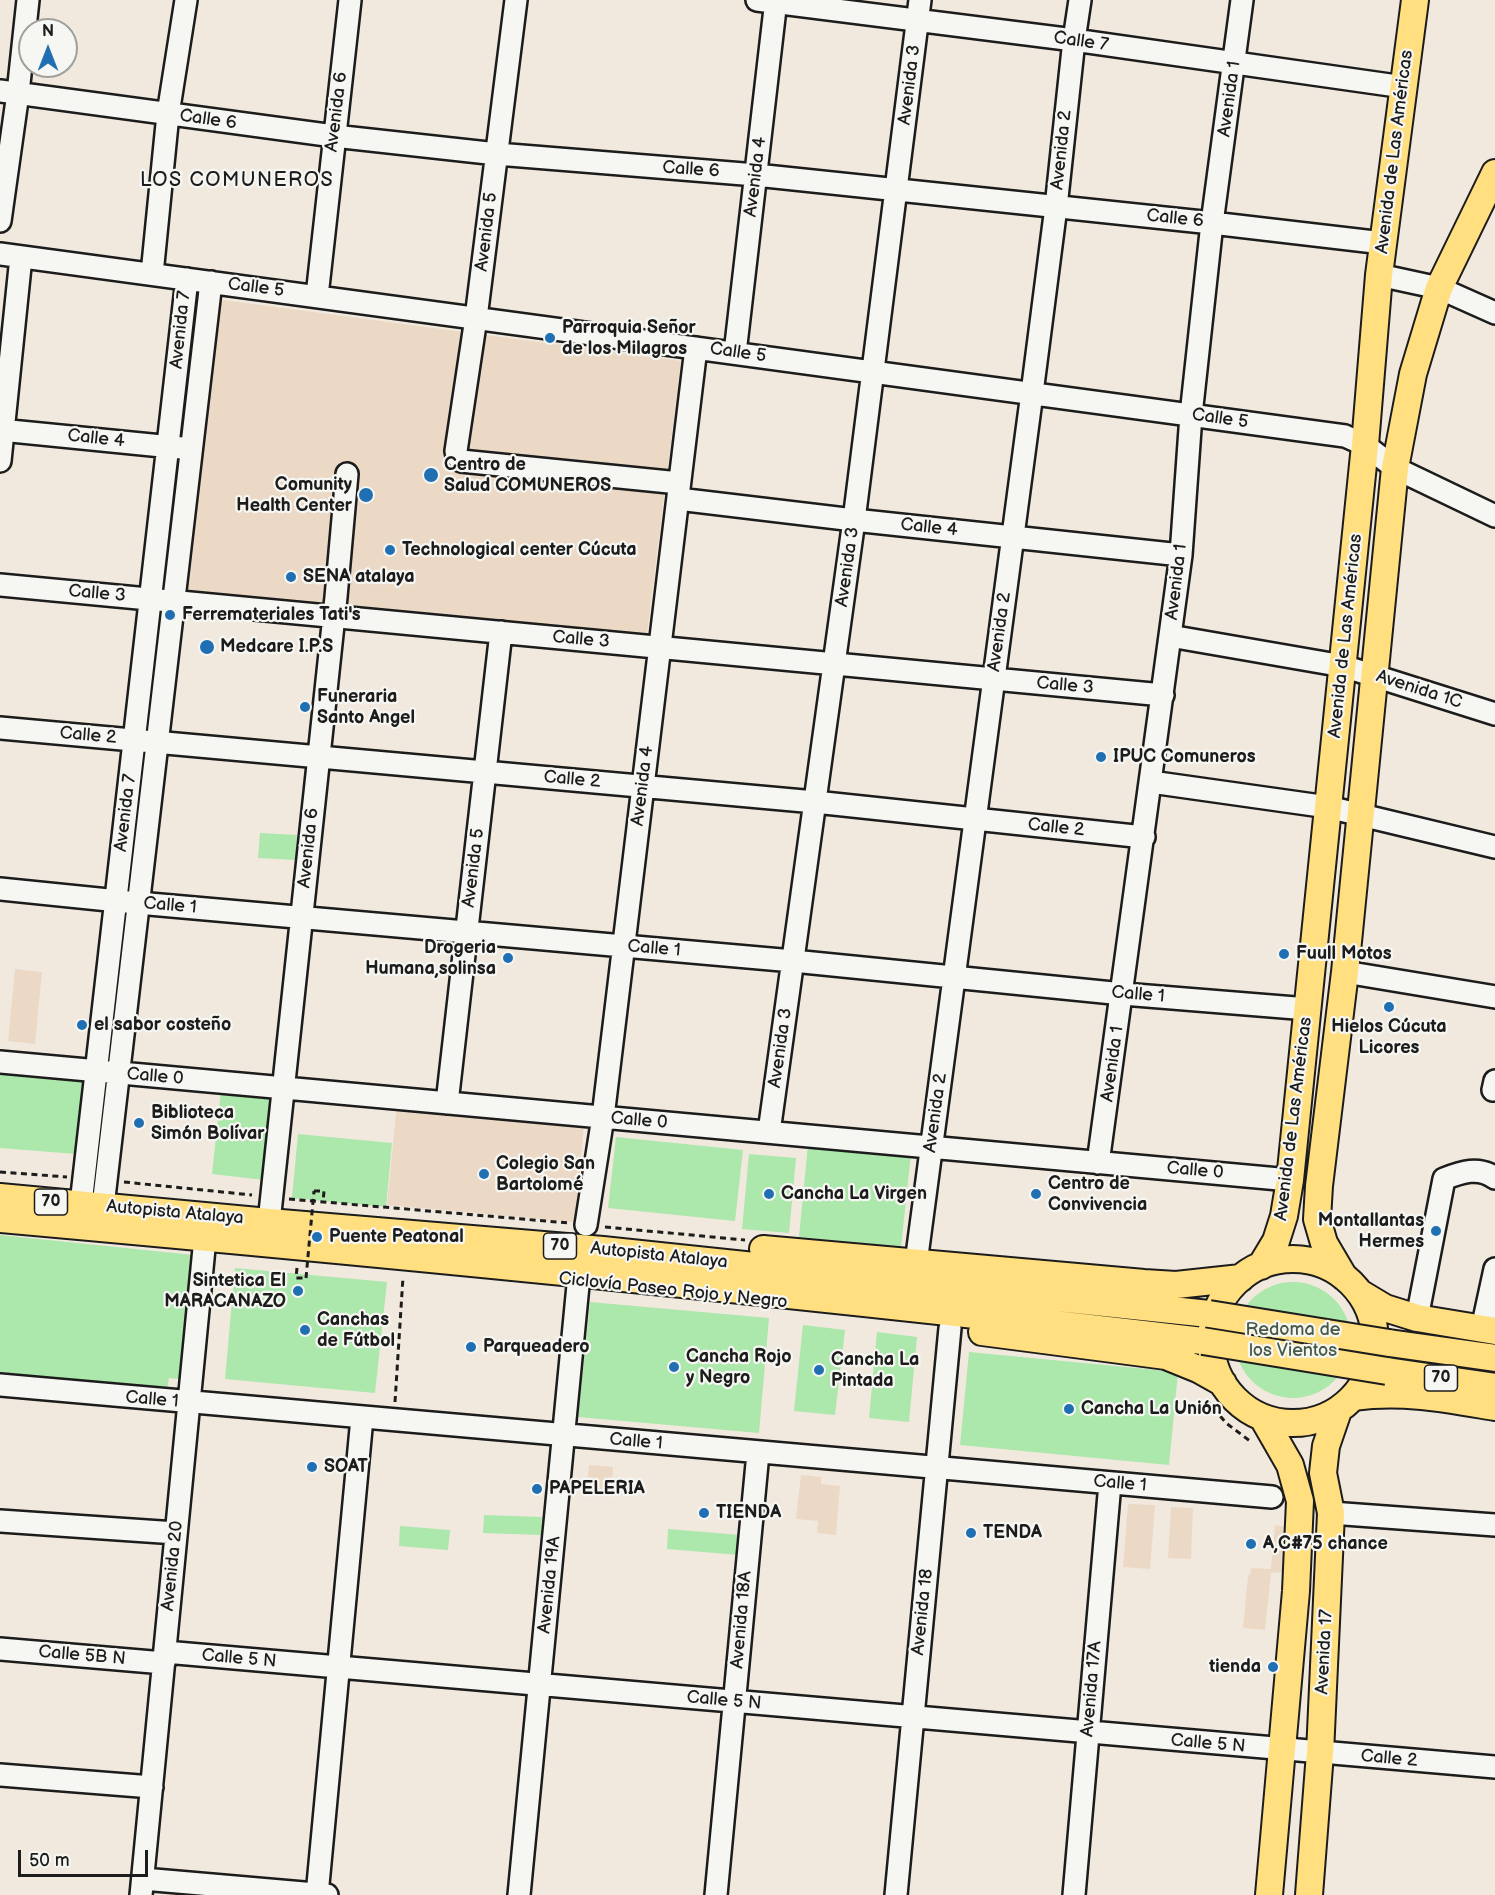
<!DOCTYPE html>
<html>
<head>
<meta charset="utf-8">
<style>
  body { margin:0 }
  #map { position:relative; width:1495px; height:1895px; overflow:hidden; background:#f1e9de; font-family:"Balsamiq Sans",sans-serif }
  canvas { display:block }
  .north { position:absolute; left:18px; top:18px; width:60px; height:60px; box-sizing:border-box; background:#f6f6f2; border:2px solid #9f9f9c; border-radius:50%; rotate:0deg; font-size:16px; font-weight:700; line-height:24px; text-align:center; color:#1c1c1c }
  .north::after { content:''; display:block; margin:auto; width:21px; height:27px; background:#1f6fb2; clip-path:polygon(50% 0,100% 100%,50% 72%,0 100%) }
  .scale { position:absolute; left:18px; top:1850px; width:130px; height:27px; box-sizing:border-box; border:3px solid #1c1c1c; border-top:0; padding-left:8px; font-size:18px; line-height:21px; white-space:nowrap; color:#1c1c1c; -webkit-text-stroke:4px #f6f6f2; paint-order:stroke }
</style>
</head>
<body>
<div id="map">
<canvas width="1495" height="1895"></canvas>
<div class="north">N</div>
<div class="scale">50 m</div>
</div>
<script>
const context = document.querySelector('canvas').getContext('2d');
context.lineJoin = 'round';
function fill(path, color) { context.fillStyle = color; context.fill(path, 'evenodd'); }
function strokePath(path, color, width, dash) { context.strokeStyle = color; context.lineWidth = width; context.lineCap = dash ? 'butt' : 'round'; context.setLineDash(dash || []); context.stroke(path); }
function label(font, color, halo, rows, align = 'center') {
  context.font = font + ' "Balsamiq Sans",sans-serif'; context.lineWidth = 4.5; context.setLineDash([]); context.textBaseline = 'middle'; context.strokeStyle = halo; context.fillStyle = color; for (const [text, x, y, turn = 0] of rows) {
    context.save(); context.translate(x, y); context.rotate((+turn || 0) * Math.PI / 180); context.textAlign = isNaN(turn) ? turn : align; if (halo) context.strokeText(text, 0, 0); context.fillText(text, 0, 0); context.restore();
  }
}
fill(new Path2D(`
  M216,299L681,361L647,634L181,590Z
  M15,969L42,972L35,1044L8,1041Z
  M397,1104L584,1124L575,1222L387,1205Z
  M589,1465L613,1467L611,1494L586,1492Z
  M801,1475L821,1477V1484L840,1486L836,1535L817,1533L818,1521L796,1519Z
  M1128,1504L1155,1505L1150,1569L1123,1567Z
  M1171,1507L1193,1508L1191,1559L1168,1558Z
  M1275,1525L1287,1527L1285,1572L1271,1573L1265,1630L1243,1628L1248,1575H1250L1251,1568L1271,1569Z`), '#ebd9c6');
fill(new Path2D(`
  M260,833L297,835L296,860L258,858Z
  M0,1073L82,1080L76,1154L0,1148Z
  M221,1091L276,1095L264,1180L212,1174Z
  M298,1134L392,1143L386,1207L292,1198Z
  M616,1137L743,1150L735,1221L608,1208Z
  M808,1144L911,1154L901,1247L799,1237Z
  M749,1154L796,1158L789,1233L742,1229Z
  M0,1235L203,1256L187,1380L169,1378L167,1391L0,1372Z
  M235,1268L387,1282L375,1393L225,1379Z
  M1235 1340a58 58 0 1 1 116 0a58 58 0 1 1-116 0Z
  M590,1302L769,1318L759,1433L578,1417Z
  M803,1325L845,1330L835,1415L794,1411Z
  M877,1332L917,1337L909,1422L869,1418Z
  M969,1352L1178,1372L1169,1465L960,1445Z
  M484,1515L542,1517L541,1535L483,1533Z
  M400,1526L450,1530L448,1550L399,1546Z
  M668,1529L740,1535L739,1555L667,1549Z`), '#ace7ac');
const minor = new Path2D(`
  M516,0L476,318L456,451L457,456L461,461L679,483
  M757,0L1074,40L1404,87
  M0,91L334,136L497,154L756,175L1212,223L1383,243
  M0,221L18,93L28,0
  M0,254L1345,436L1365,445L1395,468L1495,516
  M152,274L168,114L186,0
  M1379,275L1439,288L1495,313
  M317,296L350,0
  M735,353L776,0
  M0,430L182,448
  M0,461L21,257
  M678,499L854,520L1181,555
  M0,585L1163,695
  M1170,636L1343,666L1495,714
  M0,728L815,802L1144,837
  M1151,782L1328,807L1495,847
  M0,889L138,903L793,961L1123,994L1308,1009
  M1345,972L1495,997
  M0,1062L1279,1179
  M1493,1090L1495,1081
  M447,1103L501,632
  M769,1132L854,520L920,0
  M1098,1163L1181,555L1191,415L1212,223L1242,0
  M81,1204L187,279
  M103,1206L211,282
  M269,1222L336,597L347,474
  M586,1225L603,1117L696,348
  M916,1263L1032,393L1056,207L1074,40L1080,0
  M1417,1318L1444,1179C1461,1172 1479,1166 1495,1178
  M1482,1329L1495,1269
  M0,1385L1272,1497
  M1331,1513L1495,1525
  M0,1521L176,1533
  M0,1649L164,1663
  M165,1652L1495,1767
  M0,1775L152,1787
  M143,1879L327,1895
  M141,1895L205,1238
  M317,1895L362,1418
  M519,1895L579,1275
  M716,1895L758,1453
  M896,1895L950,1328
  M1074,1895L1110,1483`);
const major = new Path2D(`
  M0,1197L269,1222L603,1250L1209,1314
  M0,1219C401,1255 803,1294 1203,1341
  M763,1249L1144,1283L1176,1285L1241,1278
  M1211 1341a82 82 0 1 1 164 0a82 82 0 1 1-164 0Z
  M1261,1266L1276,1241L1284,1216L1290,1180L1365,445L1379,275L1415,0
  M1344,1277L1324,1243L1317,1219L1319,1186L1345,972L1395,468L1413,374L1439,288L1495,173
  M1360,1293L1385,1308L1417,1318L1495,1331
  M982,1332L1166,1356L1198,1369L1223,1383
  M1389,1343L1495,1358
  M1387,1371L1495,1387
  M1354,1397C1403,1390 1447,1399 1495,1407
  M1263,1418L1290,1465L1300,1501L1296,1591L1269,1895
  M1309,1895L1320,1753L1331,1513L1323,1473L1326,1446L1338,1411`);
strokePath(minor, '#1c1c1c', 26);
strokePath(major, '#1c1c1c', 30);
strokePath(new Path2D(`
  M0,1172L67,1177
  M124,1182L252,1195
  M314,1191H324L323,1203
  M289,1199L569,1223
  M605,1227L745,1240
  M297,1268L296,1278H306
  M1207,1400L1226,1423L1250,1441
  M395,1402L403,1277`), '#1c1c1c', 3, [6, 4.5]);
strokePath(minor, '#f6f6f2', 21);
strokePath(major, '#ffdf80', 26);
const majorBridge = new Path2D(`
  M1209,1314L1389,1343
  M1203,1341L1387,1371`);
strokePath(majorBridge, '#1c1c1c', 30, []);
strokePath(new Path2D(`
  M306,1278L314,1191`), '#1c1c1c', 3, [6, 4.5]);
strokePath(majorBridge, '#ffdf80', 26);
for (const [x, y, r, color] of [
  [550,338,6,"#1f6fb2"],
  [431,475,8,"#1f6fb2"],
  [366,495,8,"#1f6fb2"],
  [390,550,6,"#1f6fb2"],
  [291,577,6,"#1f6fb2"],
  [170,615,6,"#1f6fb2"],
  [207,647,8,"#1f6fb2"],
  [305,707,6,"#1f6fb2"],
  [1101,757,6,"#1f6fb2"],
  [1284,954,6,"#1f6fb2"],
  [508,958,6,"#1f6fb2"],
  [1389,1007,6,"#1f6fb2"],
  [82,1025,6,"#1f6fb2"],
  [139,1123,6,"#1f6fb2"],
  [484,1174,6,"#1f6fb2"],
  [769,1194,6,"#1f6fb2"],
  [1036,1194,6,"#1f6fb2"],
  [1436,1231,6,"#1f6fb2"],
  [317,1237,6,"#1f6fb2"],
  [298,1291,6,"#1f6fb2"],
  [305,1330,6,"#1f6fb2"],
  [471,1347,6,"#1f6fb2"],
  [674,1367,6,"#1f6fb2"],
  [819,1370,6,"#1f6fb2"],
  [1069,1409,6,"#1f6fb2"],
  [312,1467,6,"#1f6fb2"],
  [537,1489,6,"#1f6fb2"],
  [704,1513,6,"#1f6fb2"],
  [971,1533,6,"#1f6fb2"],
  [1251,1544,6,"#1f6fb2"],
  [1273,1667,6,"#1f6fb2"]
]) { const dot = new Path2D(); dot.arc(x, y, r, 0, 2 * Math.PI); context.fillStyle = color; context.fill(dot); strokePath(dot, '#f6f6f2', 2); }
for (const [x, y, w] of [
  [51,1202,33],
  [560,1246,33],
  [1441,1378,33]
]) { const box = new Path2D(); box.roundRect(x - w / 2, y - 13, w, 26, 4.5); context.fillStyle = '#f6f6f2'; context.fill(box); strokePath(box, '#1c1c1c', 1.5); }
label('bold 16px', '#1c1c1c', null, [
  ["70",51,1202],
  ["70",560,1246],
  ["70",1441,1378]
]);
label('18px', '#1c1c1c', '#f6f6f2', [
  ["Calle 7",1081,42,8],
  ["Avenida 3",910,85,-83],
  ["Avenida 1",1230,99,-82],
  ["Avenida 6",337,112,-83],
  ["Calle 6",208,120,8],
  ["Avenida 2",1062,150,-84],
  ["Avenida de Las Américas",1395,152,-83],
  ["Calle 6",691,170,4],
  ["Avenida 4",756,177,-83],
  ["Calle 6",1175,219,6],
  ["Avenida 5",487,232,-83],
  ["Calle 5",256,288,7],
  ["Avenida 7",181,330,-84],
  ["Calle 5",738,353,8],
  ["Calle 5",1220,419,8],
  ["Calle 4",96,439,6],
  ["Calle 4",929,528,6],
  ["Avenida 3",848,567,-82],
  ["Avenida 1",1177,582,-83],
  ["Calle 3",97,594,5],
  ["Avenida 2",1000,632,-82],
  ["Avenida de Las Américas",1346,636,-84],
  ["Calle 3",581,640,5],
  ["Calle 3",1065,686,5],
  ["Avenida 1C",1419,690,18],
  ["Calle 2",88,736,5],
  ["Calle 2",572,780,5],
  ["Avenida 4",643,786,-83],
  ["Avenida 7",126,813,-83],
  ["Calle 2",1056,828,6],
  ["Avenida 6",309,848,-84],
  ["Avenida 5",474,868,-83],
  ["Calle 1",170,906,5],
  ["Calle 1",654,949,5],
  ["Calle 1",1138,995,5],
  ["Avenida 3",781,1048,-82],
  ["Avenida 1",1113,1064,-82],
  ["Calle 0",155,1077,5],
  ["Avenida 2",936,1113,-82],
  ["Avenida de Las Américas",1294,1119,-83],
  ["Calle 0",639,1121,5],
  ["Calle 0",1195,1171,5],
  ["Autopista Atalaya",175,1213,5],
  ["Autopista Atalaya",659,1256,6],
  ["Ciclovía Paseo Rojo y Negro",673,1291,6],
  ["Calle 1",152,1400,5],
  ["Calle 1",636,1442,5],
  ["Calle 1",1120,1484,5],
  ["Avenida 20",173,1566,-84],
  ["Avenida 19A",550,1585,-84],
  ["Avenida 18",923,1612,-84],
  ["Avenida 18A",742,1620,-85],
  ["Avenida 17",1325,1652,-87],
  ["Calle 5B N",82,1656,5],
  ["Calle 5 N",239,1659,5],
  ["Avenida 17A",1092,1689,-85],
  ["Calle 5 N",724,1701,5],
  ["Calle 5 N",1208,1744,5],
  ["Calle 2",1389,1759,5]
]);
label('bold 18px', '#1c1c1c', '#f6f6f2', [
  ["Parroquia Señor",562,328],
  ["de los Milagros",562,349],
  ["Centro de",444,465],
  ["Salud COMUNEROS",444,486],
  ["Comunity",352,485,"right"],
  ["Health Center",352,506,"right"],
  ["Technological center Cúcuta",402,550],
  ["SENA atalaya",303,577],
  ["Ferremateriales Tati's",182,615],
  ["Medcare I.P.S",220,647],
  ["Funeraria",317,697],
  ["Santo Angel",317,718],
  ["IPUC Comuneros",1113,757],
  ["Drogeria",496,948,"right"],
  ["Humana,solinsa",496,969,"right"],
  ["Fuull Motos",1296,954],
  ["el sabor costeño",94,1025],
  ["Hielos Cúcuta",1389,1027,"center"],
  ["Licores",1389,1048,"center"],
  ["Biblioteca",151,1113],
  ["Simón Bolívar",151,1134],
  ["Colegio San",496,1164],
  ["Bartolomé",496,1185],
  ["Centro de",1048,1184],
  ["Convivencia",1048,1205],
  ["Cancha La Virgen",781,1194],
  ["Montallantas",1424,1221,"right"],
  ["Hermes",1424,1242,"right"],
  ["Puente Peatonal",329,1237],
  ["Sintetica El",286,1281,"right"],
  ["MARACANAZO",286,1302,"right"],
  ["Canchas",317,1320],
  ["de Fútbol",317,1341],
  ["Parqueadero",483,1347],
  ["Cancha Rojo",686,1357],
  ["y Negro",686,1378],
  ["Cancha La",831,1360],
  ["Pintada",831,1381],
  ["Cancha La Unión",1081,1409],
  ["SOAT",324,1467],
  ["PAPELERIA",549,1489],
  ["TIENDA",716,1513],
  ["TENDA",983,1533],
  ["A,C#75 chance",1263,1544],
  ["tienda",1261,1667,"right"]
], 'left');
label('18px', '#475947', '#f6f6f2', [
  ["Redoma de",1293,1330],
  ["los Vientos",1293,1351]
]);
context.letterSpacing = '1.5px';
label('20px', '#1c1c1c', '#f6f6f2', [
  ["LOS COMUNEROS",237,181]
]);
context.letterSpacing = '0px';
</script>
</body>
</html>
